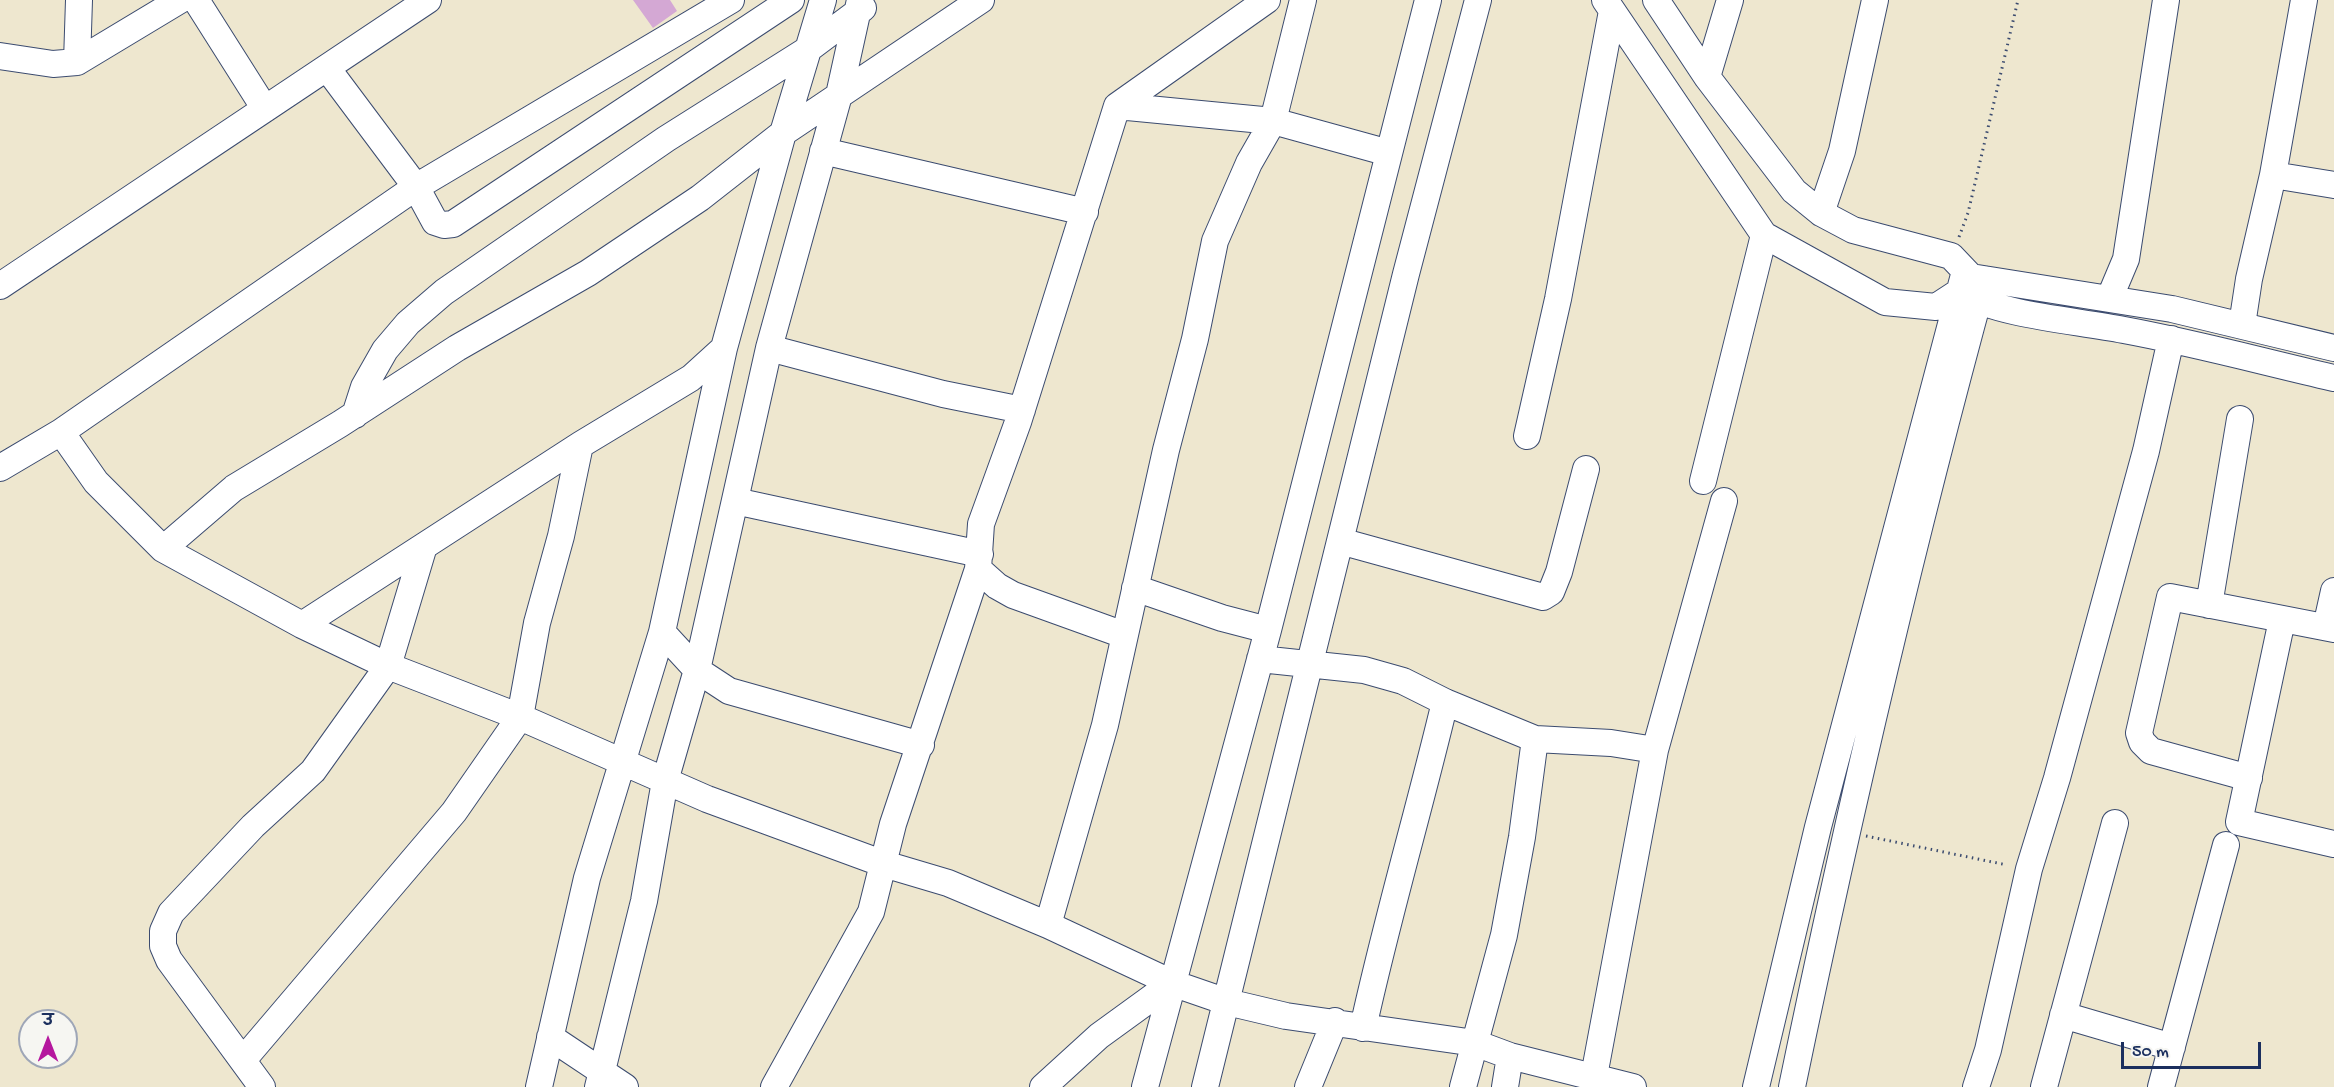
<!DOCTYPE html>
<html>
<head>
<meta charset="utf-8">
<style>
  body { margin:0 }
  #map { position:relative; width:2334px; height:1087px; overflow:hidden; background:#eee7cf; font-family:"Gochi Hand","Playpen Sans Deva",sans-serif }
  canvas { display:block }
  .north { position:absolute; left:18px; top:1009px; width:60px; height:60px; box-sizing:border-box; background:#f6f6f2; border:2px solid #9ea6b7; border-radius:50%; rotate:0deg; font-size:16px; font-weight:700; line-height:24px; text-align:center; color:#1b2f5e }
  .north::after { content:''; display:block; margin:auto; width:21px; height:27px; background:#b5179e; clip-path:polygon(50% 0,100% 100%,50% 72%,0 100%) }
  .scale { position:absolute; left:2121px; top:1042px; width:140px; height:27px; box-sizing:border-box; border:3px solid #1b2f5e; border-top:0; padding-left:8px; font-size:18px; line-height:21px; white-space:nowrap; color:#1b2f5e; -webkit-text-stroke:4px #f6f6f2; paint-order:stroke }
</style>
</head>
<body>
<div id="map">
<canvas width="2334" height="1087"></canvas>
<div class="north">उ</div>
<div class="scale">50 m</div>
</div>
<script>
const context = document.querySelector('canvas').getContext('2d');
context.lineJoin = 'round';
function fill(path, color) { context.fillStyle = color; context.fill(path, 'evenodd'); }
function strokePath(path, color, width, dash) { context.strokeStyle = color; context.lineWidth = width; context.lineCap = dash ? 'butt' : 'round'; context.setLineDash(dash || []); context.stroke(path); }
fill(new Path2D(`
  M633,0H670L677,11L653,28Z`), '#d4a8d4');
const minor = new Path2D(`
  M196,0L265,109
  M1605,0L1764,235L1885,302L1936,307L1959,292C2003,316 2074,320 2124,330C2195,343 2264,362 2334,378
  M1656,0L1707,77L1794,191L1821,213L1853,230L1951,256L1971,277L2172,309L2334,348
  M0,56L53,64L77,62L180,0
  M77,62L79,0
  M327,68L416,187L435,222L444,225L453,224L791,0
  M1707,77L1730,0
  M1117,106L1273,121L1389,153
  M823,151L1085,212
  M2273,175L2334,185
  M1821,213L1842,151L1875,0
  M0,286L428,0
  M2110,297L2126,259L2166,0
  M2242,325L2249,279L2273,175L2304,0
  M769,348L943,394L1022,410
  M355,415L364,387L385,350L408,323L444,292L666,139L807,50L863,8
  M61,432L416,187L731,0
  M1527,436L1558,299L1612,11
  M0,468L61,432L96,482L163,549L302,625L388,666L520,717L707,799L884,864L948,883L1048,925L1172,983L1227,1002L1286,1016L1475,1043L1510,1056L1633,1087
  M1703,481L1764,235
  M735,501L980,554
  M1340,541L1543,597L1551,592L1559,572L1586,469
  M163,549L234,488L340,424L457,348L588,273L700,198L783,133L981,0
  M978,569L997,586L1013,595L1124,635
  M1135,588L1222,618L1268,630
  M2209,605L2240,419
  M2282,620L2239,822L2334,844
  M302,625L580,445
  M2326,627L2334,591
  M662,632L697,670L729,691L921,745
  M1260,659L1364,670L1403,681L1445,702L1535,739L1611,743L1655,750L1594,1076
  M1655,750L1724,501
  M2249,778L2151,751L2142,742L2139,733L2170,597L2334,629
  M1048,925L1105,725L1166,450L1195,339L1215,241L1249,163L1273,121L1303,0
  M2063,1015L2172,1047
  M1363,1028C1387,918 1419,811 1445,702
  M550,1037L625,1087
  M243,1060L454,812L520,717L537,623L561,536L580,445L691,378L724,348
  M262,1087L169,960L163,946V931L171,913L253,826L313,771L388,666L424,546
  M539,1087L587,878L662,632L724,348L783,133L823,0
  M598,1087L644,901L665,781L697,670L769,348L839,95L860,0
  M774,1087L871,912L893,824L978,569L981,524L1018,422L1117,106L1267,0
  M1043,1087L1099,1036L1172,983
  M1145,1087L1268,630L1428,0
  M1205,1087L1406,274L1478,0
  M1308,1087L1335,1021
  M1463,1087L1504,935L1522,837L1535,739
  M1505,1087L1510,1056
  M1756,1087L1818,827L1965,271
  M1792,1087C1848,816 1911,546 1984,279
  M1976,1087L1988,1050L2029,869L2057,778L2146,451L2171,339
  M2044,1087L2115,823
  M2161,1087L2226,845`);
strokePath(minor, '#3b4b6f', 28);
strokePath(new Path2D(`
  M1959,237L1968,213L2018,0
  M1866,836L2007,865`), '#3b4b6f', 3, [1.5, 4.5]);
strokePath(minor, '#fff', 26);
</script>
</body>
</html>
